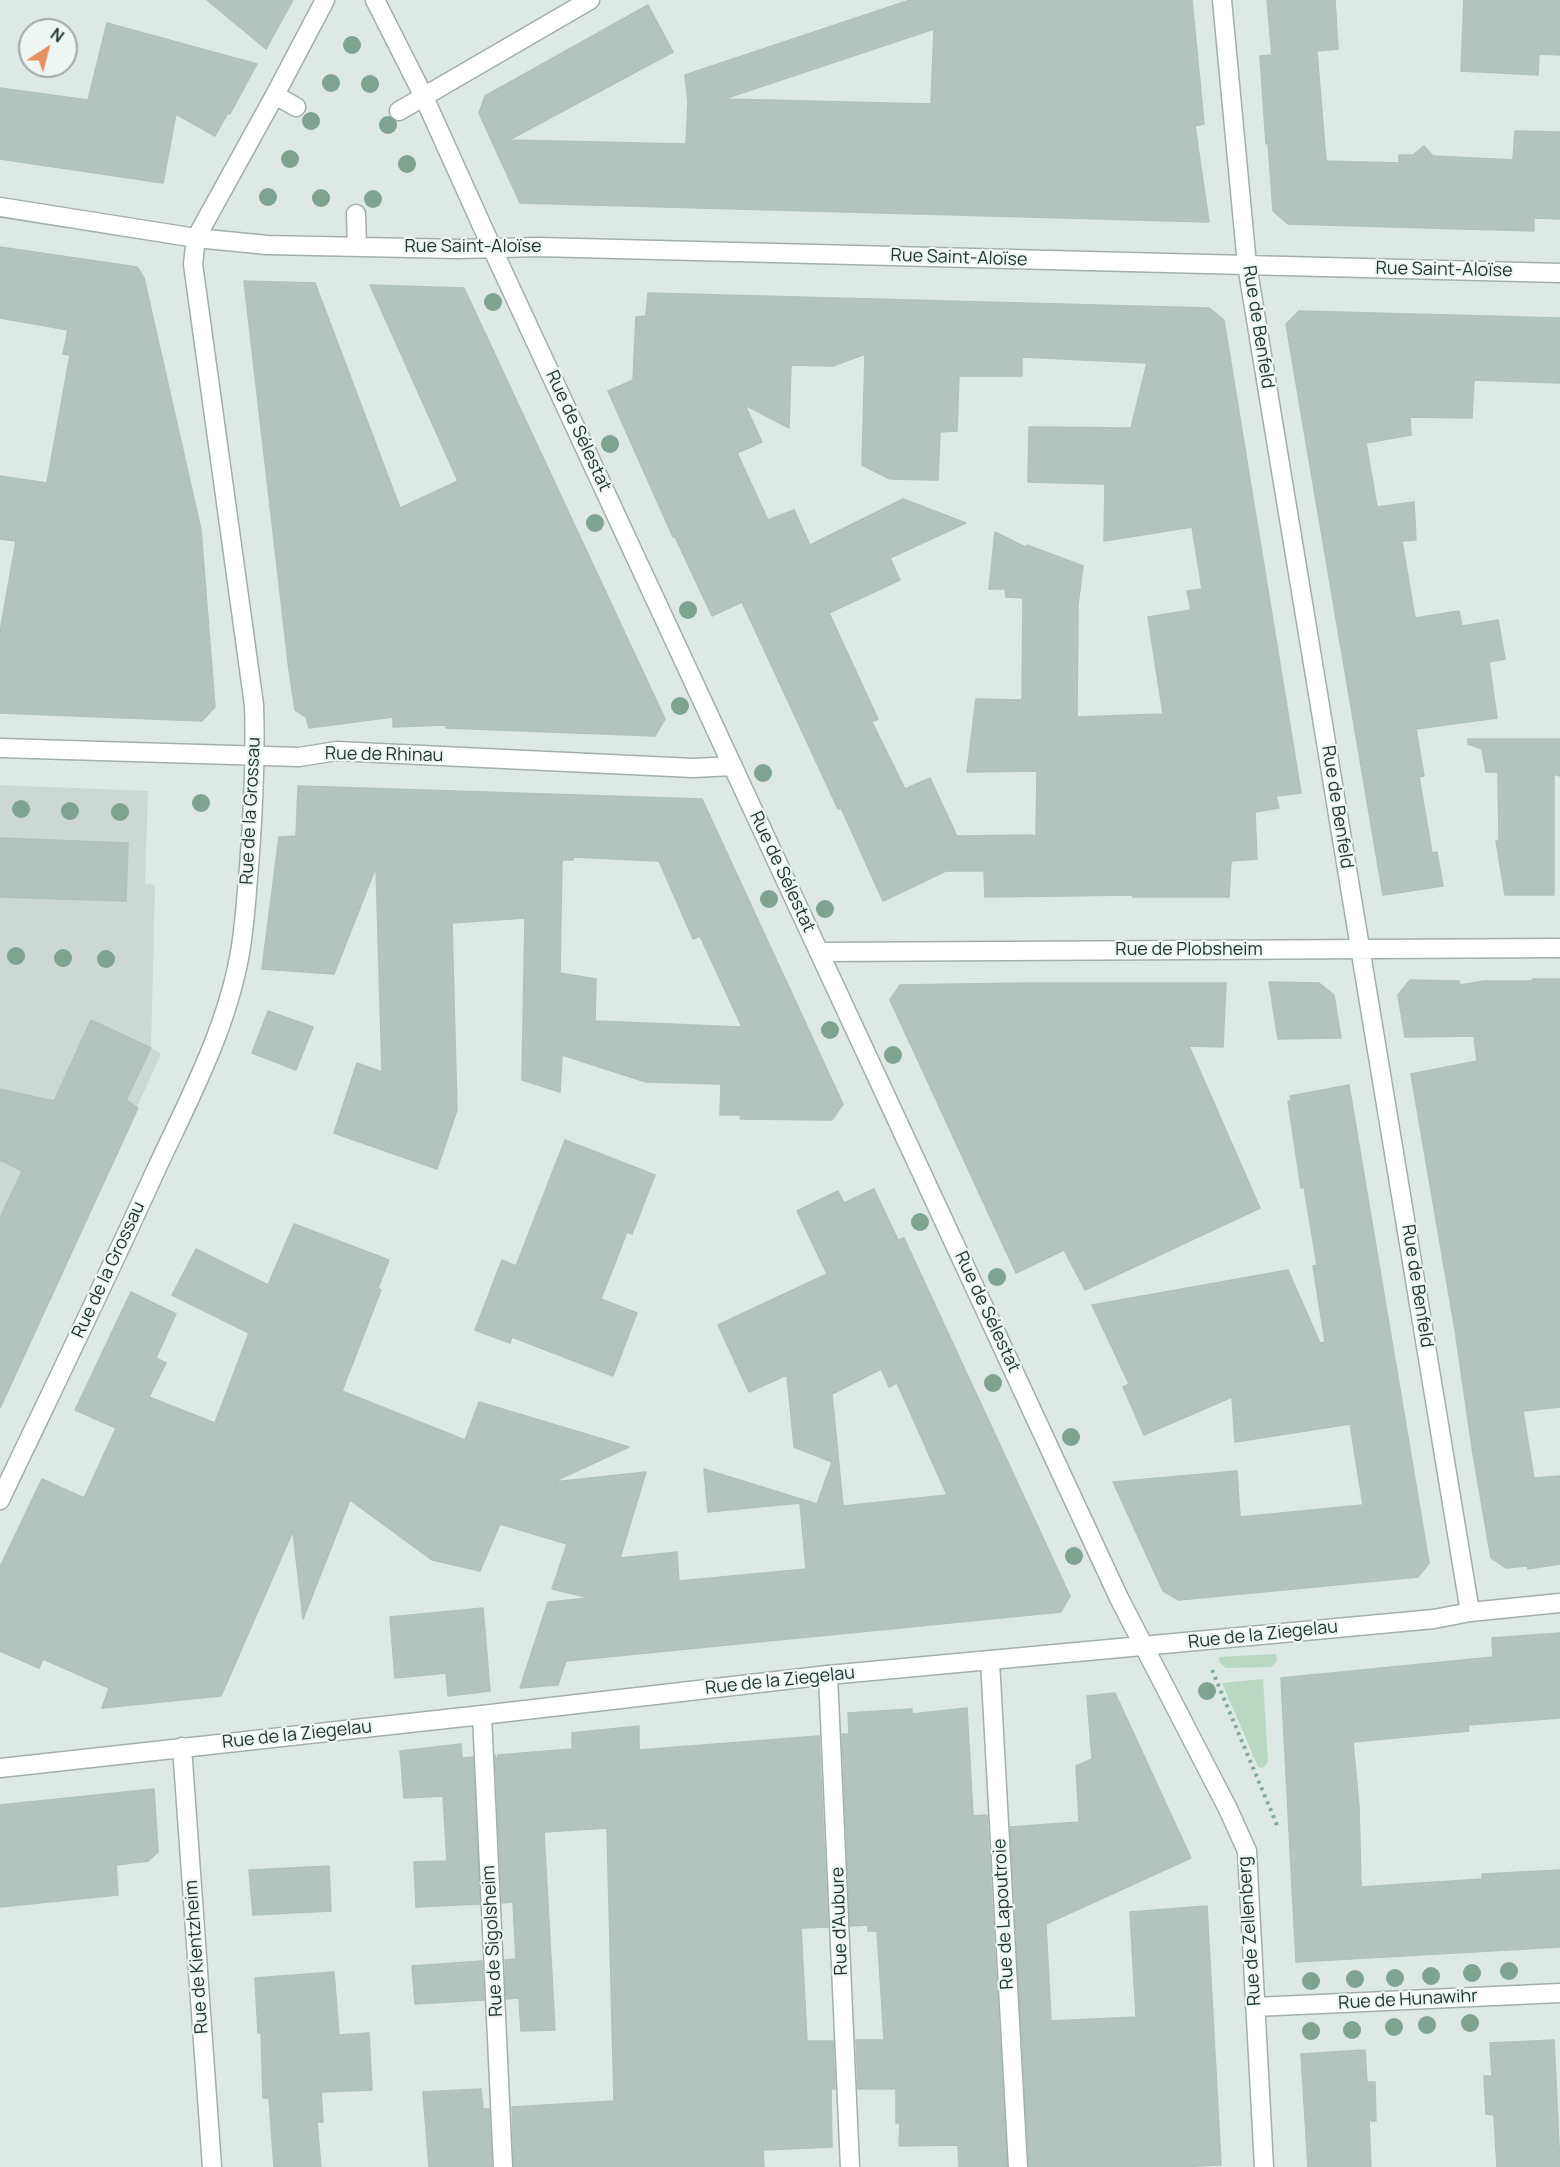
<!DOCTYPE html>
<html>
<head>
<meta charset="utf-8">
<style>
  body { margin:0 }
  #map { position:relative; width:1560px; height:2167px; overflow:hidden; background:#dee8e5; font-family:Manrope,sans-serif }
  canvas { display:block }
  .north { position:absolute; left:18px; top:18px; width:60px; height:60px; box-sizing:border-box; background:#eef5f3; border:2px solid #9ca9a6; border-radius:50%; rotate:36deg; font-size:16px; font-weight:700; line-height:24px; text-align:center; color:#213733 }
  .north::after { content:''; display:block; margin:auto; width:21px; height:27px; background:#e68f5e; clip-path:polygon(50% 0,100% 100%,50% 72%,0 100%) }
</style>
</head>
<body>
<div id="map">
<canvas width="1560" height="2167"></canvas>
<div class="north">N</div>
</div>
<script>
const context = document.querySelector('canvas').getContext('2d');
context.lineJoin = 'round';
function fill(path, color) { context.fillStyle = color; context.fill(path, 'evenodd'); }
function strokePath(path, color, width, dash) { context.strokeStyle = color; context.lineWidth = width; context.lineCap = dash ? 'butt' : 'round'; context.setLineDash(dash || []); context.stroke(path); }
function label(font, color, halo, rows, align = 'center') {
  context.font = font + ' Manrope,sans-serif'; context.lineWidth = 4.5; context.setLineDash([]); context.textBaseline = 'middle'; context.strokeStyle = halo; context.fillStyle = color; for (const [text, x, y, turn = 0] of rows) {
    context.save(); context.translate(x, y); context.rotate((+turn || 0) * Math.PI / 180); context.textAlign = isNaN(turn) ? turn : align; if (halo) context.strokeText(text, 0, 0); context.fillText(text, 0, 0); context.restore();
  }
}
fill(new Path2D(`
  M0,785L148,791L145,884L155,885L151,1048L161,1054L0,1408Z`), '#cdd8d4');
fill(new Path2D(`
  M1276,1654L1277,1661L1271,1667L1226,1668L1220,1663L1219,1657Z
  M1263,1679L1268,1762L1263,1768L1258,1767L1222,1683Z`), '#b8d8c4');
const building = new Path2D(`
  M207,0H293L266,49Z
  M910,0H1192L1204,124L1195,126L1209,222L520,203L479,113L485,96L648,5L673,52L509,140L686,144L688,102L685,75ZM934,29L931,104L724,99Z
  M1267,0H1335L1338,49L1317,51L1326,161L1399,163V155H1413L1424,146L1433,156L1513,160L1515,131L1560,132V219L1534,218V231L1288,224L1273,211L1268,142L1266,144L1260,56L1272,55Z
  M1464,0H1560V55L1539,54L1538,75L1461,71Z
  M107,23L257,64L230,114L228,113L215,136L176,114L163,183L0,159V88L88,100Z
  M0,247L137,267L144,278L201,530L215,707L202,721L0,713V632L16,541L0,539V476L47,483L70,355L63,354L68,330L0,318Z
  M244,281L315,283L400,508L458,481L370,285L464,288L665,719L655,736L446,728V725L393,727V717L309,728L306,717L295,710L289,670Z
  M648,293L1209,308L1224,320L1301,793L1276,796L1279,808L1255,812L1257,859L1231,861L1229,897H1133V895L985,897L984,871H946L883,901L841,808L838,809L742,602L712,616L675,537H673L608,391L633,380L636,317L646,316ZM865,354L862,465L890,479L938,480L940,432L957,431L959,376H1022V357L1147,363L1131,428L1029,427L1028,482L1105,484L1104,541L1192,527L1202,589L1187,591L1191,610L1148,617L1163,714L1077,717L1078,605L1083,566L1027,545V548L995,532L989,589H1005L1006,597L1023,598L1022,700L976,699L967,772L1037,771L1036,835L957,836L930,778L905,789L872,722L878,719L829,613L900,580L890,558L966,523L903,499L810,545L794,510L768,520L737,453L762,442L745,405L789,428L791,365L833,366Z
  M1299,311L1560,318V383L1474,380L1472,418L1410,417L1411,435L1366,443L1377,507L1414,502L1416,540L1402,541L1415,618L1459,611L1462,626L1498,620L1505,659L1489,662L1497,718L1416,729L1424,776L1419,777L1432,853L1437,852L1443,886L1383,895L1286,324Z
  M1468,739H1560V776L1554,774V895H1505L1496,841H1499L1498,772H1486L1482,749L1468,744Z
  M298,786L702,799L843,1104L832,1120L740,1119L741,1115H720L721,1084L646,1082L562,1055L560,1092L522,1080L525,918L452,923L457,1110L437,1169L334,1133L357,1063L382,1072L376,867L334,974L262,969L279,837L296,836ZM573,857L659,861L693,939L700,936L742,1027L595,1021L596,979L560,973L562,860H573Z
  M0,838L128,843L126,901L0,897Z
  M1533,979H1560V1407L1523,1411L1534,1478L1560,1476V1564L1528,1569L1527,1566L1506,1568L1491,1558L1473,1454L1455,1330L1411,1074L1477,1061L1474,1036L1405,1037L1398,995L1410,980L1459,981L1460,985L1484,981H1531Z
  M1269,982L1319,983L1334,995L1341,1038L1278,1039Z
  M1026,983H1226L1223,1047L1189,1046L1260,1208L1085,1290L1064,1250L1016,1273L890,1000L900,985Z
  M268,1011L313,1027L296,1070L252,1053Z
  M91,1020L151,1048L126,1100L138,1108L0,1408V1218L22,1171L0,1160V1089L54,1101Z
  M1349,1085L1429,1563L1418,1577L1179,1600L1163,1591L1113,1482L1237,1471L1240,1517L1363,1505L1350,1424L1235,1442L1232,1397L1144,1435L1123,1387L1129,1384L1092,1305L1288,1270L1320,1343L1325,1342L1313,1266L1317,1265L1304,1187L1301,1188L1288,1101H1291L1290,1096Z
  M565,1140L655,1175L632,1234L627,1232L601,1299L637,1313L613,1376L512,1337L510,1343L475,1330L502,1260L516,1266Z
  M874,1189L898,1240L904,1238L1070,1596L1061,1612L566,1661L558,1685L520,1688L548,1602L590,1598L552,1589L567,1544L500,1524L480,1571L432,1560L350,1500L303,1619L293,1531L221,1696L102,1708L109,1688L43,1659L39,1668L0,1651V1567L42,1479L84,1498L116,1428L75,1410L131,1292L176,1314L156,1358L166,1363L149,1397L215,1423L249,1333L172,1295L196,1249L268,1285L294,1224L389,1260L378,1288L381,1290L342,1391L465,1440L479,1402L629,1447L553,1482L646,1472L620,1558L677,1552L679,1581L806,1569L800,1503L708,1512L704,1469L817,1504L832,1462L794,1447L787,1375L749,1392L718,1325L827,1274L797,1211L838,1191L844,1203ZM881,1369L889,1387L897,1383L947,1495L843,1506L832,1394Z
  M483,1608L490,1691L448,1696L446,1673L395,1678L390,1617Z
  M1560,1633V1718L1468,1725L1469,1731L1353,1742L1359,1807L1361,1887L1482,1879V1874L1560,1870V1947L1296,1962L1281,1678L1493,1657L1492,1638Z
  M1115,1693L1191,1858L1046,1924L1051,2021L1136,2017L1130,1912L1207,1906L1221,2165L1173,2167H1029L1010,1827L1079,1822L1076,1766L1092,1759L1087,1696Z
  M967,1708L973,1816L987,1815L1007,2167H959L958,2145L899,2146L900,2123H896V2089H858L856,2040H884L877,1931H868V1925L850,1926L842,1734H849L848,1713L912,1709V1714Z
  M639,1726V1750L819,1736L828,1927L801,1928L807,2041H833L835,2089H831L832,2147L763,2150L764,2167H514L512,2107L614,2101L607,1828L544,1832L555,2030L521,2031L519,1998L506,1999L505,1960L516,1959L513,1902L502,1903L495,1755L496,1761L498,1755L572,1749V1733Z
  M461,1744L462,1758L473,1757L480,1904L416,1907L414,1862L447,1861L443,1796L404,1798L400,1751Z
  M154,1789L158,1852L148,1861L116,1865L118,1895L0,1907V1805Z
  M329,1866L331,1911L253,1915L249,1870Z
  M482,1961L484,2000L415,2004L412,1966Z
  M334,1972L339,2035L369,2033L372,2090L321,2092L323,2122H317L321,2167H274L269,2098H263L261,2032L258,2033L255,1978Z
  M1554,2040L1560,2167H1497L1494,2115L1486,2114L1484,2076H1492L1490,2043Z
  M1365,2050L1367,2082H1375L1376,2121H1369L1371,2167H1308L1301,2054Z
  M481,2089L483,2109H489L492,2167H429L423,2092Z`);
fill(building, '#b4c3be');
strokePath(building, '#b1c1bc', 1.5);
const lane = new Path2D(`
  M990,1661L1018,2167
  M828,1675L850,2167
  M482,1715L503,2167`);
const street = new Path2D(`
  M375,0L423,95L492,248L1119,1598L1228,1809L1247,1851L1264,2167
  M1222,0L1247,265L1470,1612
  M275,95L296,107
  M399,111L590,0
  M0,207L196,238L267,245L458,249L539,247L1560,273
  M356,214L357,247
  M0,748L299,757L337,751L693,768L733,766
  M819,952L1560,948
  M0,1500C52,1391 105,1282 155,1172C187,1103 225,1033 239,958C245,928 246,898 249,867C253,813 256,759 254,705L193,264L196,238L275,95L325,0
  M182,1747L212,2167
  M0,1768L482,1715L828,1675L1434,1619L1470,1612L1560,1603
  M1255,2007L1560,1993`);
strokePath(lane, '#a2afac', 21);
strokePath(street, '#a2afac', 21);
strokePath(new Path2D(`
  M1212,1670L1277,1825`), '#81aaa1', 4, [3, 4.5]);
strokePath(lane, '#fff', 18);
strokePath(street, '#fff', 18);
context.fillStyle = '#7ea391';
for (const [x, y] of [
  [352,45],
  [331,83],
  [370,84],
  [311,121],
  [388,125],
  [290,159],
  [407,164],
  [268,197],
  [321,198],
  [373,199],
  [493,302],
  [610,444],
  [595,523],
  [688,610],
  [680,706],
  [763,773],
  [201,803],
  [21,809],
  [70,811],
  [120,812],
  [769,899],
  [825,909],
  [16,956],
  [63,958],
  [106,959],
  [830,1030],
  [893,1055],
  [920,1222],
  [997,1277],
  [993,1383],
  [1071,1437],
  [1074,1556],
  [1207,1691],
  [1509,1971],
  [1472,1973],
  [1431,1976],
  [1395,1978],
  [1355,1979],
  [1311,1981],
  [1470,2023],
  [1427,2025],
  [1394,2027],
  [1352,2030],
  [1311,2031]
]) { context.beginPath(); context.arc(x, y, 9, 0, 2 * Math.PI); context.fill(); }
label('18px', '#213733', '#eef5f3', [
  ["Rue Saint-Aloïse",473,247],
  ["Rue Saint-Aloïse",959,258,2],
  ["Rue Saint-Aloïse",1444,270,1],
  ["Rue de Benfeld",1258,327,81],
  ["Rue de Sélestat",578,431,65],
  ["Rue de Rhinau",384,755,1],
  ["Rue de Benfeld",1337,807,81],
  ["Rue de la Grossau",251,811,-87],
  ["Rue de Sélestat",782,872,65],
  ["Rue de Plobsheim",1189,950],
  ["Rue de la Grossau",109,1270,-65],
  ["Rue de Benfeld",1417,1286,81],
  ["Rue de Sélestat",987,1312,65],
  ["Rue de la Ziegelau",1263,1635,-6],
  ["Rue de la Ziegelau",780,1681,-6],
  ["Rue de la Ziegelau",297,1735,-6],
  ["Rue de Lapoutroie",1004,1914,-93],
  ["Rue d'Aubure",840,1921,-92],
  ["Rue de Zellenberg",1250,1931,-94],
  ["Rue de Sigolsheim",493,1941,-93],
  ["Rue de Kientzheim",197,1957,-94],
  ["Rue de Hunawihr",1408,2000,-3]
]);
</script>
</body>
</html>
